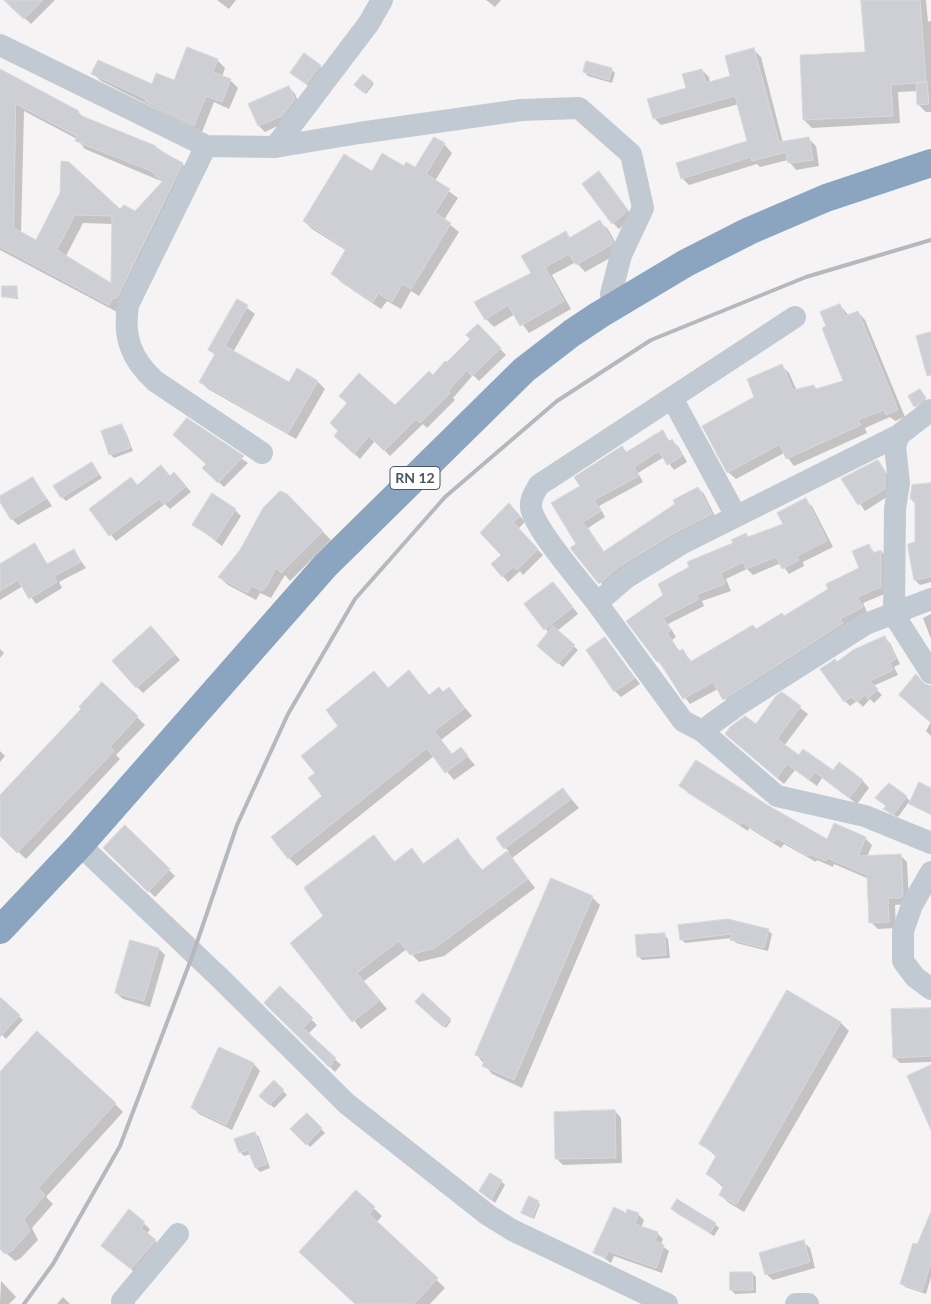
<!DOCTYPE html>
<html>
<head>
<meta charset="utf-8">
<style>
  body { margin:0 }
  canvas { display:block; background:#f5f3f3 }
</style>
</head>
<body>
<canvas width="931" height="1304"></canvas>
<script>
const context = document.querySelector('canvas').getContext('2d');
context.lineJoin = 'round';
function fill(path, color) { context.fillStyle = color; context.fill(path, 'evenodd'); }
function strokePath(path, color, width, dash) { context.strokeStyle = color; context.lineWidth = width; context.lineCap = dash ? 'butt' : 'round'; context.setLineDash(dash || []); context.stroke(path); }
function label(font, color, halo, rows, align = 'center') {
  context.font = font + ' Lato,sans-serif'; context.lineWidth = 4.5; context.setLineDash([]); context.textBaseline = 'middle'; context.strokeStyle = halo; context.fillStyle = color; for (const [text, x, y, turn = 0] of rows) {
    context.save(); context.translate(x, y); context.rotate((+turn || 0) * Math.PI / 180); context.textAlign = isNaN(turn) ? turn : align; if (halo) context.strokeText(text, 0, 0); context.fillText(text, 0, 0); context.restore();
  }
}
fill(new Path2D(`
  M6,0H55L31,24Z
  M217,0H236L229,9Z
  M486,0H501L495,7Z
  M863,0H926L928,22L931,21V112H926L919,105L918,91L898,92L900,123L812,128L804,120L866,53Z
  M754,50L761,57L783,143L809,139L816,146L819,166L796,170L788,160L760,167L757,164L689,185L682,178L748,141L739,104L661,125L654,118L687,89L702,70L709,77L710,83L732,77Z
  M217,60L225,68L222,77L230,80L238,88L229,109L214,102L202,132L101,81L93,74L152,86L175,82Z
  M320,66L324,70L310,87L295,76Z
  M611,69L615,73L612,83L588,76L584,72Z
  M0,70L78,112L86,119L156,147L182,164L191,172L117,312L0,250ZM24,111L77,139L85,149L163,182L135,212L120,211L62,193L36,242L21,234ZM83,223L113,224L112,285L66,256Z
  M363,76L374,84L366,94L356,85Z
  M289,87L295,94L300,106L288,121L265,132L259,126Z
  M444,144L452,153L435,181L458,198L444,220L459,232L419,296L411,291L401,309L387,301L381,309L341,282L333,274L347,251L312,229L304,221L372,173L404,168L416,169Z
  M605,179L633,217L619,229L613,223Z
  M600,222L608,229L620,251L619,253L585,272L576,262L552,275L571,309L529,333L515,314L494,327L486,319L533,274L566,233L571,238Z
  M17,287L18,299L3,297Z
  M238,301L255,314L233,352L289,384L297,370L318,382L325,389L296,439L208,389L200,382L215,356L210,350Z
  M840,305L849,316L858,312L865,320L905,417L895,421L890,417L865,428L867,433L794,466L784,453L736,479L728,472L756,398L782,366L789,373L797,391L814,386L817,389L845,382L827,327Z
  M478,326L506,355L479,381L473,375L453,398L455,400L427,428L423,424L390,456L375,441L360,459L341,442L395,406L433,377L472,339Z
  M922,392L926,400L916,407L915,406Z
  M187,420L248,463L224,487L210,474Z
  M121,426L125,430L133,451L114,458L110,454Z
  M662,432L671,442L672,441L678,446L687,462L674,470L664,457L638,473L643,482L599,506L605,517L588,528L605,553L698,488L704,494L717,520L605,589L578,545L582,487L622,448L628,453Z
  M878,462L890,478V495L865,511L843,479Z
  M91,463L102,478L66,501L62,497Z
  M170,477L180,479L191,492L170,509L165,504L116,541L91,510L138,486Z
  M33,478L52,506L18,525L12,519L0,498Z
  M931,485V582L920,585L915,580L909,548L917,543L916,504L911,499Z
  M286,495L331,540L290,581L285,575L271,598L260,593L256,600L228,585L219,577Z
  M805,500L812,506L833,547L803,562L804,566L789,574L781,563L753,575L747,569L726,579L731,591L702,601L704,606L668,624L676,637L672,640L680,652L683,651L692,662L785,617L861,569L869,546L875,553L881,551L887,557V593L863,603L868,614L730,705L718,689L690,704L628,621L746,534L749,538L784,524Z
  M235,510L241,516L222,546L193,524Z
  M515,510L525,522L518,529L543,555L523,575L520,571L508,582L503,576V555Z
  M34,545L48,565L74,551L86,568L59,582L62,588L36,604L23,586L0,600V565Z
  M559,589L578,614L557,631L578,650L563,667L542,649L549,633L526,605Z
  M931,614V639L923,618Z
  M157,634L180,660L143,693L137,687Z
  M605,638L640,684L621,697L615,691Z
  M885,638L890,643L900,664L894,667L898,675L873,686L882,695L874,703L870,699L863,707L857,701L850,706L845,701L837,663Z
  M0,649L4,653L0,658Z
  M409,672L430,696L443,693L449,688L472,716L441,740L453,755L461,749L475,765L454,780L434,756L297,866L289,858L324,796L316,773L388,689Z
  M925,686H931V736L926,731L931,722Z
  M782,694L808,714L784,746L799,757L834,772L862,780L869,788L857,804L822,778L817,786L795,770L784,784L734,741L756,726Z
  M137,717L145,725L116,755L120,759L26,859L0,835V797Z
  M0,751L5,756L0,762Z
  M681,786L768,807L828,841L865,838L872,845L867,857L900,855L907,862L909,902L908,904L895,905L896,928L878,929L871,922L869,879L834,864L833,867L817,860L816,862L784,844L781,848L749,828L748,831L688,793Z
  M563,789L579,808L512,858L535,888L444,956L419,962L407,949L364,981L387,1009L361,1029L291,943L325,916L374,837L395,862L412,850L425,865L458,840L483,871L509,852L498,838Z
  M931,789V815L915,807L909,802L898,817L889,813L885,809L887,807L880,802L906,797L911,802Z
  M125,827L175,876L155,897L104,848Z
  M592,897L600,905L522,1088L492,1074L477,1055Z
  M768,930L772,934L768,951L736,943L732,938L685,943L681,939Z
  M664,935L668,939L670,958L642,960L638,956Z
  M159,949L165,955L150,1007L123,999L116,993Z
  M280,988L317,1025L308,1034L341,1065L335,1072L265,1003Z
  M788,992L841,1023L849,1031L744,1212L729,1203L720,1195L724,1188L707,1174L717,1157L700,1143Z
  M423,995L451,1021L446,1028L417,1002Z
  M1,999L23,1020L6,1039L0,1033Z
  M931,1009V1062L900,1063L894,1057Z
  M220,1049L254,1064L260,1071L232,1130L199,1114L193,1108Z
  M0,1074L115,1104L123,1112L46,1197L53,1204L32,1228L38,1240L21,1258L15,1261L0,1248Z
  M274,1082L287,1095L274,1108L261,1096Z
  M615,1111L621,1118L622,1163L563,1165L557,1159Z
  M307,1114L325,1133L310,1147L292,1129Z
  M255,1133L259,1137L270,1168L260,1172L256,1168L251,1154L244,1156L240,1152Z
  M501,1181L505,1185L495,1203L485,1195Z
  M356,1192L382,1216L376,1223L445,1288L430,1304H356Z
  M529,1198L540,1204L534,1219L524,1214Z
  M677,1201L715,1224L719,1228L714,1236L676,1213L672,1209Z
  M129,1211L150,1229L147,1234L161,1246L138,1275L103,1246Z
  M638,1214L644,1220L641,1228L658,1234L663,1239L661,1245L669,1251L662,1273L614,1256L611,1263L595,1252L627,1215Z
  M931,1215V1277L926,1294L905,1287L902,1283Z
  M803,1242L810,1248L815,1268L773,1280L766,1274Z
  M752,1273L756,1277V1293L735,1294L731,1290Z
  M1,1281L16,1297L9,1304H0Z
  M63,1297L70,1304H57Z`), '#0003');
const building = new Path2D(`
  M4,0H43L24,19Z
  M861,0H920L926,82L891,85L893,116L803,120L800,55L865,52Z
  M187,47L218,59L213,72L231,79L222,102L206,96L194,126L145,101L146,99L91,74L98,60L152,84L156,73L174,80Z
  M754,48L779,142L809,137L813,160L788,163L786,152L752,161L751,157L681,179L676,163L747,141L735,96L653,119L647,99L686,88L682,74L702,69L706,83L730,76L725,56Z
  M304,53L321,65L306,84L290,73Z
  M586,61L612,68L609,80L583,72Z
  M0,69L79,111L77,114L156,146L155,148L183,163L117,298H113L109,305L0,247ZM16,104L77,136L75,141L151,171L162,182L135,211L124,205L120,209L69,162L61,161L60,193L36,240L14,228ZM75,215L112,216L111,283L57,250Z
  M363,74L373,82L364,93L354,85Z
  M927,82L929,104L917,105L916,83Z
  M289,86L295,99L282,116L258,126L248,104Z
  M434,137L445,143L426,174L450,189L435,213L451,223L411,289L402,284L392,302L378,293L373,302L331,274L346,249L303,221L344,154L372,171L382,153L404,166L406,162L415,167Z
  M599,171L628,210L612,224L582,184Z
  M600,220L613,242L611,245L576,265L569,254L545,267L564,301L520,326L508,305L485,320L474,302L531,273L521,256L566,231L569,238Z
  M2,286H17V297H2Z
  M237,299L248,305L225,346L289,382L297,368L318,381L288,433L199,382L215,354L208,350Z
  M840,304L845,316L858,311L898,410L886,415L884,410L858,420L861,425L786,459L780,444L727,473L702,426L754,397L747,379L782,364L793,390L814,385L815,389L843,381L822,328L826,326L820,312Z
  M478,324L501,348L472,376L467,370L448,391L450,393L420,423L416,419L384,451L369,436L354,454L334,436L338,431L330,423L347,403L339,396L359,373L395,405L429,371L433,375L445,361L447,362L470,339L466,335Z
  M931,332V375L927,376L916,336Z
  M920,389L926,398L914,407L908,396Z
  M187,418L244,456L218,483L202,468L206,464L173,435Z
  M122,424L130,448L109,455L101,431Z
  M663,430L669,442L672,439L682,456L667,465L659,451L634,467L639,476L594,500L601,511L583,522L603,552L675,504L673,500L698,487L712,514L676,532L619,567L599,584L570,548L576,544L551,503L580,486L574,477L622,446L626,452Z
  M878,460L885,471V489L858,505L841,479Z
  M92,462L99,474L61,498L53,486Z
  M161,465L170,476L174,472L186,486L164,505L159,499L109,536L89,509L131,477L137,485Z
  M33,477L46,499L11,520L0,502V496Z
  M931,483V577L914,580L908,549V544L915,542V499H910L912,485Z
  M280,491L287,494L323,531L281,573L276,568L267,586L262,591L251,586L248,593L218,577L240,550L263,508Z
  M212,493L236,509L216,540L192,525Z
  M806,498L827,541L797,556L799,560L782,569L776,557L746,569L743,562L721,573L725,584L696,595L699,599L663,618L671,630L667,633L679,651L683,649L690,662L753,625L756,629L782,613L784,616L828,589L826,584L859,568L852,551L869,544L873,553L881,550V587L857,597L863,607L840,619L843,623L723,700L713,682L683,699L659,661L657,662L626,621L663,595L658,584L689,567L687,562L733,543L731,540L746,533L748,537L783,524L777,513Z
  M509,503L520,516L513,522L538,549L517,570L513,567L502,577L491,564L501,555L480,533Z
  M35,543L47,564L74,549L81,562L54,576L57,582L29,599L18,580L0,591V564Z
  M553,582L573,607L544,630L524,604Z
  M151,626L175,654L136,688L112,661Z
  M553,626L575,645L558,664L537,646Z
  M885,636L896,659L890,662L893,670L870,681L878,689L868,699L865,695L857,702L851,697L844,702L820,669L835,659L837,662L853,650Z
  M605,637L635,678L614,692L586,650Z
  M409,670L429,695L439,687L443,692L449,687L465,708L434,731L452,754L461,747L468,756L445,773L427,748L288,859L271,837L322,796L308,778L315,773L301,756L338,726L326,710L374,671L388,688Z
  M916,674L925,684L931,686V723L899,695Z
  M102,682L138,716L110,747L114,751L17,853L0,836V795L81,709L79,707Z
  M782,692L801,706L777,739L799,755L803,749L833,770L839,762L863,780L849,798L815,772L809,780L787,764L777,778L725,734L730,727L745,716L756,724L776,696Z
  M696,760L769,806L827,839L834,823L866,837L858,856L901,854L903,895L901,898H888L889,922L869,923L867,875L827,858L826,861L809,854L808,856L777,838L774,842L742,822L740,825L679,786Z
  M919,782L931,788V814L909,804Z
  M889,783L907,796L894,814L883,809L886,806L875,798Z
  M563,788L571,799L504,849L496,838Z
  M125,825L170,869L148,892L103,848Z
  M374,835L394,862L412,848L423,864L458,838L481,871L507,851L528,879L435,948L410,955L399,941L357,973L379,1001L352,1022L290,943L323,916L304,888Z
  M551,878L593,896L514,1080L482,1066L485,1059L475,1055Z
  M728,919L769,929L764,948L730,940L732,934L680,940L678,925Z
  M665,933L666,955L637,957L635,935Z
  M130,940L159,948L144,1001L115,993Z
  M280,986L313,1018L303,1028L336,1058L329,1067L264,1003Z
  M787,990L841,1022L736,1205L719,1195L724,1185L706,1174L717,1154L699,1144Z
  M423,993L451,1019L443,1027L415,1002Z
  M0,997L20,1015L0,1037Z
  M931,1008V1056L893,1058L891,1009Z
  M37,1031L116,1103L38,1188L45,1195L24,1219L30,1231L13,1250L5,1254L0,1249V1072Z
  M219,1047L254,1063L226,1125L191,1108Z
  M931,1065V1130L907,1076Z
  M274,1080L284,1090L269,1105L259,1096Z
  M615,1110L616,1158L555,1159L554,1112Z
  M307,1113L322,1128L306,1145L290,1129Z
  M255,1132L267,1164L255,1168L248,1150L239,1153L234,1139Z
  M490,1173L502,1180L491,1200L479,1191Z
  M356,1190L375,1207L369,1214L438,1278L414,1304H355L299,1252Z
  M529,1196L539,1201L532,1218L521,1213Z
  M677,1199L716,1223L710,1233L671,1209Z
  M614,1207L626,1213L627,1209L639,1213L635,1224L658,1232L655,1241L664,1245L656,1268L608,1251L605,1258L593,1253Z
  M129,1209L145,1222L141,1228L156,1240L131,1269L101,1246Z
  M931,1212V1262L922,1291L900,1284L913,1243L917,1244Z
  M804,1240L810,1262L765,1275L759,1253Z
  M730,1272H752L753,1290H730Z`);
fill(building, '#cdcfd5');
strokePath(building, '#d7d9de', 1);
strokePath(new Path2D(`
  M0,45L206,146L275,147L359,133L521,110L579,108L631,154L643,208L621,255L611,294
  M206,146L128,305C123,337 131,359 155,381L262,453
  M275,147L369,23L382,0
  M672,398L736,516
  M899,435L895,446L899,483L895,509L894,615L931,673
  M931,599L866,624L738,705L702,731L777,796L865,816L931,843
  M597,603C583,584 533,528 531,507C530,499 535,492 539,485L795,317
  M702,731L683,721L597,603L626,578L683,543L899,435L931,410
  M80,845L221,979L347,1104L488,1215L512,1230L667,1304
  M931,872L912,905L903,931V961L915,977L931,989
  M124,1304L122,1301L178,1234
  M796,1304H808`), '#c1cad2', 22);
strokePath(new Path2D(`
  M0,930L80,845L325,566L524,370L572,333L599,315L686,263L749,231L826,198L931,163`), '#8ba5c1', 28);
strokePath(new Path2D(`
  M24,1304L53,1264L120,1146L193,954L237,825L288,714L355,599L445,497L557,401L651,340L806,277L931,240`), '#b5b8bd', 4);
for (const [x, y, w] of [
  [415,478,50]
]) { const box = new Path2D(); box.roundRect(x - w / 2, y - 11.5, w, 23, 4); context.fillStyle = '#fff'; context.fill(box); strokePath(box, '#4a5661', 1); }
label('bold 14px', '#4a5661', null, [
  ["RN 12",415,478]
]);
</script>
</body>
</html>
